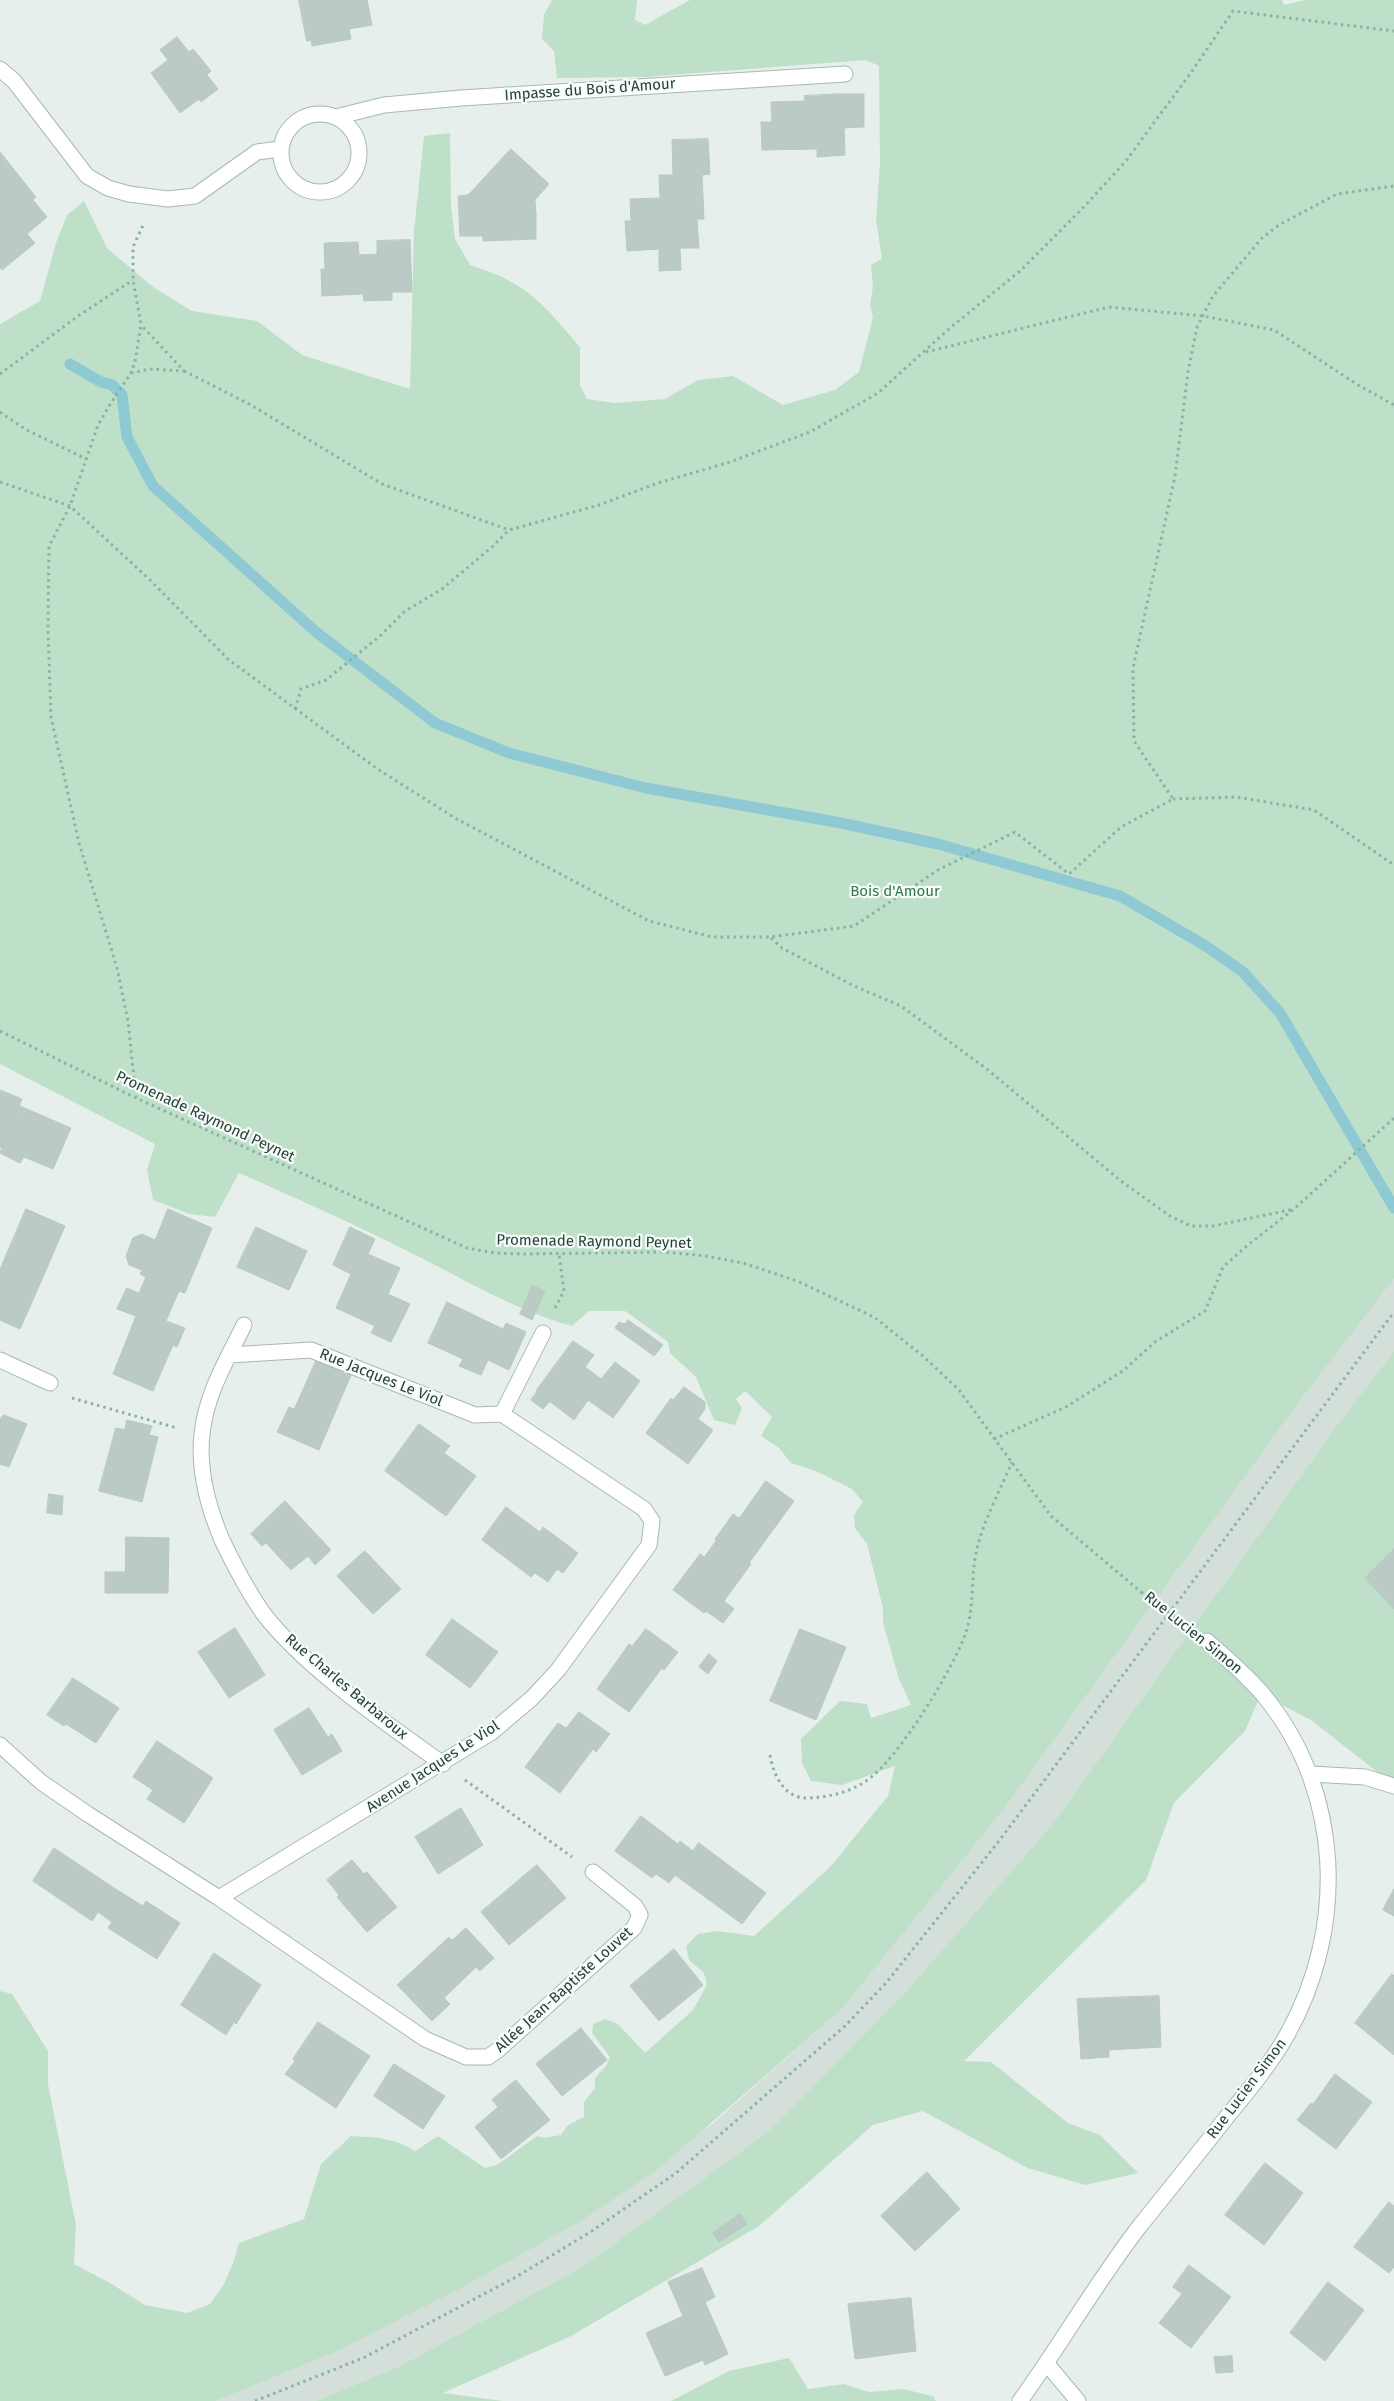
<!DOCTYPE html>
<html>
<head>
<meta charset="utf-8">
<style>
  body { margin:0 }
  canvas { display:block; background:#e6efeb }
</style>
</head>
<body>
<canvas width="1394" height="2401"></canvas>
<script>
const context = document.querySelector('canvas').getContext('2d');
context.lineJoin = 'round';
function fill(path, color) { context.fillStyle = color; context.fill(path, 'evenodd'); }
function strokePath(path, color, width, dash) { context.strokeStyle = color; context.lineWidth = width; context.lineCap = dash ? 'butt' : 'round'; context.setLineDash(dash || []); context.stroke(path); }
function label(font, color, halo, rows, align = 'center') {
  context.font = font + ' "Fira Sans",sans-serif'; context.lineWidth = 4.5; context.setLineDash([]); context.textBaseline = 'middle'; context.strokeStyle = halo; context.fillStyle = color; for (const [text, x, y, turn = 0] of rows) {
    context.save(); context.translate(x, y); context.rotate((+turn || 0) * Math.PI / 180); context.textAlign = isNaN(turn) ? turn : align; if (halo) context.strokeText(text, 0, 0); context.fillText(text, 0, 0); context.restore();
  }
}
fill(new Path2D(`
  M1394,1279V1351L1335,1428L1052,1825L901,1997L768,2132L582,2267L402,2365L316,2401H216L333,2353L711,2125L842,2009L1004,1809L1302,1398Z`), '#d4dfda');
fill(new Path2D(`
  M552,0H637L635,20L645,25L690,0H1282L1284,5L1306,0H1394V1279L1302,1398L1004,1809L842,2009L657,2170L579,2222L457,2290L333,2353L216,2401H0V1991L12,1994L48,2051V2084L76,2225L74,2264L110,2283L145,2305L187,2313L210,2304L223,2286L234,2261L239,2243L304,2219L321,2164L351,2136C373,2137 396,2138 415,2151L438,2136L485,2168L497,2165L537,2136L544,2138L561,2135L568,2125L584,2117V2102L595,2088V2078L606,2066L610,2057L592,2033L593,2024L605,2019L618,2024L645,2053L693,2010L707,1985L704,1973L689,1960L686,1946L698,1934L717,1931L754,1936L830,1867L888,1796L895,1766L842,1785L811,1781L802,1763L801,1739L840,1701L867,1704L871,1718L911,1705L899,1679L883,1623V1608L867,1544L855,1528L854,1515L863,1502L852,1489L816,1471L791,1463L779,1448L761,1436L772,1417L745,1391L736,1399L742,1408L735,1425L714,1420L696,1377L670,1353L668,1342L625,1311H589L572,1326C521,1312 476,1286 429,1262C367,1230 303,1201 239,1173L215,1217L190,1214L153,1200L147,1170L155,1144L0,1064V324L40,301L56,243L67,215L84,201L107,248L153,287L192,311L257,321L302,355L410,389L414,231L424,136L450,133L451,206L455,239L470,265C528,283 542,303 580,347V385L587,399L615,403L665,399L698,380L733,376L783,405L835,390L859,372L873,317L870,305L873,286L871,265L882,259L876,219L880,165L879,66L866,60L645,77L557,78L554,51L542,39L544,15Z
  M1394,1351V1785L1311,1720L1282,1705L1265,1685L1245,1731L1174,1803L1146,1880L964,2061L991,2062L1068,2123L1100,2135L1138,2173L1085,2185L1028,2168L923,2111L873,2125L759,2226L571,2336L443,2393L503,2401H316L402,2365L582,2267L768,2132L901,1997L1052,1825L1335,1428Z
  M789,2358L808,2389L844,2384L869,2392L903,2389L933,2396L936,2401H671L729,2371Z`), '#bfe0c8');
strokePath(new Path2D(`
  M70,364L101,382L112,385L122,395L127,437L153,486L316,632L435,723L509,753L646,788L841,823L938,844L1120,896L1206,946L1243,972L1280,1013L1394,1208`), '#8ec9d4', 11);
const building = new Path2D(`
  M299,0H367L372,25L349,29L351,39L312,46L311,40L307,41Z
  M177,37L189,52L193,49L211,71L207,75L218,89L201,102L199,99L180,113L151,73L168,60L160,50Z
  M843,94L845,155L817,157V149L762,150L761,122H772L771,102L805,101L804,96Z
  M843,94H864V127L844,128Z
  M708,139L710,174L702,175L704,219H697L699,248H680L681,270L659,271V249L627,251L625,221H631L630,199L660,198L659,175H673L672,140Z
  M511,149L549,184L535,200L536,215L529,216L519,227L482,228V236H460L458,196L468,195Z
  M0,152L36,197L33,200L47,217L27,234L35,243L2,270L0,267Z
  M536,215V239L483,241L482,228L519,227L529,216Z
  M410,240L412,292H392V300L364,301L363,294L322,296L321,269H325L324,243L358,242L359,255L377,254V241Z
  M0,1090L22,1099L2,1148L0,1147Z
  M20,1106L71,1128L53,1169L24,1157L20,1163L0,1153Z
  M26,1209L65,1226L43,1277L4,1261Z
  M168,1209L212,1228L185,1293L179,1291L172,1307L139,1293L146,1277L140,1274L142,1270L129,1265L126,1256L133,1238L142,1234L155,1240Z
  M256,1227L307,1251L289,1290L237,1267Z
  M350,1227L375,1239L368,1254L400,1268L388,1294L410,1304L391,1342L371,1333L375,1326L336,1308L351,1274L333,1265Z
  M4,1261L43,1277L20,1329L0,1320V1270Z
  M533,1285L545,1292L543,1295L531,1289Z
  M127,1288L172,1307L166,1321L185,1328L177,1347L173,1345L153,1391L113,1374L136,1316L117,1309Z
  M531,1289L543,1295L532,1320L520,1314Z
  M447,1302L503,1329L506,1323L526,1332L509,1370L488,1360L481,1375L459,1366L463,1359L428,1343Z
  M628,1320L648,1334L639,1345L615,1328L619,1322L625,1324Z
  M648,1334L663,1345L654,1356L639,1345Z
  M573,1341L594,1355L585,1367L601,1379L615,1362L640,1381L613,1418L588,1400L574,1420L536,1391Z
  M316,1361L351,1375L319,1450L277,1432L289,1407L294,1409Z
  M684,1387L705,1402V1409L698,1419L713,1430L688,1464L646,1433L671,1398L673,1400Z
  M537,1392L550,1401L543,1409L531,1400Z
  M4,1415L27,1424L9,1467L0,1464V1419Z
  M127,1420L152,1426L149,1435L125,1430Z
  M419,1424L450,1446L444,1453L476,1476L446,1516L385,1471Z
  M116,1428L158,1437L142,1502L99,1491Z
  M766,1481L794,1501L749,1563L715,1539L733,1514L739,1518Z
  M49,1494L63,1496L62,1515L47,1513Z
  M285,1501L331,1550L315,1565L308,1556L291,1570L266,1543L262,1546L251,1534Z
  M506,1507L540,1532L543,1527L578,1553L563,1573L557,1569L548,1582L535,1573L531,1577L482,1540Z
  M126,1537L169,1538L168,1593H105V1572H125Z
  M717,1540L751,1564L724,1601L734,1609L723,1623L706,1611L704,1613L673,1590L700,1554L704,1557Z
  M1394,1549V1609L1365,1578Z
  M365,1551L401,1589L373,1614L337,1576Z
  M452,1619L498,1652L470,1688L426,1655Z
  M235,1628L265,1675L229,1698L198,1652Z
  M646,1629L678,1652L664,1670L662,1668L629,1712L597,1689L629,1644L632,1646Z
  M800,1629L846,1647L816,1720L770,1701Z
  M709,1654L717,1661L708,1674L699,1667Z
  M73,1678L119,1708L96,1743L66,1724L64,1726L47,1715Z
  M309,1708L328,1737L332,1734L342,1751L302,1775L274,1730Z
  M579,1712L610,1734L596,1752L593,1749L560,1793L525,1767L558,1723L566,1728Z
  M157,1741L213,1778L184,1823L147,1799L153,1790L133,1777Z
  M461,1808L483,1845L438,1874L415,1837Z
  M641,1816L678,1844L680,1841L693,1851L669,1883L656,1874L652,1878L615,1851Z
  M699,1843L766,1893L742,1924L675,1875Z
  M54,1848L114,1888L92,1921L33,1881Z
  M352,1860L364,1874L367,1872L397,1907L367,1932L337,1897L339,1895L327,1880Z
  M537,1865L566,1898L509,1945L481,1912Z
  M114,1888L143,1906L146,1901L180,1923L157,1959L108,1928L112,1922L98,1912Z
  M1394,1889V1916L1383,1910Z
  M466,1928L494,1958L480,1971L476,1967L444,1998L450,2004L432,2021L397,1985L449,1937L452,1940Z
  M674,1949L703,1985L659,2021L630,1986Z
  M214,1953L261,1985L236,2024L234,2022L226,2035L181,2005Z
  M1392,1974L1394,1976V2055L1355,2023Z
  M1159,1996L1161,2047L1109,2050V2057L1081,2059L1077,1999Z
  M318,2022L370,2056L336,2108L285,2074L295,2061L293,2059Z
  M581,2028L607,2060L562,2096L536,2064Z
  M394,2064L445,2096L423,2129L374,2096Z
  M1335,2074L1372,2102L1336,2149L1297,2120L1311,2103L1313,2104Z
  M516,2080L550,2120L501,2159L475,2127L498,2107L492,2100Z
  M1265,2163L1303,2193L1264,2245L1225,2215Z
  M927,2172L960,2209L915,2251L881,2216Z
  M1389,2202L1394,2206V2267L1389,2273L1354,2247Z
  M740,2214L747,2224L719,2242L713,2233Z
  M1189,2265L1231,2297L1191,2348L1159,2323L1182,2294L1173,2287Z
  M702,2268L715,2297L705,2302L728,2354L705,2365L703,2360L665,2376L646,2333L683,2316L668,2282Z
  M1328,2282L1364,2310L1325,2361L1290,2333Z
  M911,2298L916,2351L855,2359L848,2304Z
  M1232,2356L1233,2372L1216,2373L1214,2357Z`);
fill(building, '#bbcac4');
strokePath(building, '#b8c9c2', 1);
const minor = new Path2D(`
  M0,69L14,81L87,176L108,188L129,194L168,199L195,196L257,152L280,149
  M281 153a39 39 0 1 1 78 0a39 39 0 1 1-78 0Z
  M336,117L384,105L461,98L845,74
  M244,1325C227,1360 206,1394 202,1434C198,1470 208,1507 222,1540C234,1565 247,1590 263,1613C305,1668 386,1723 443,1764
  M230,1355L311,1350L475,1415L502,1414
  M0,1360L50,1383
  M0,1745L41,1782L86,1813L219,1898L425,2039L466,2057H488L498,2050L634,1928L640,1915L635,1906L593,1872
  M1311,1774L1365,1777L1394,1786
  M219,1898L492,1732L532,1698L558,1670L649,1545L652,1521L644,1509L502,1414L543,1333
  M1047,2364L1078,2401
  M1020,2401C1061,2344 1096,2283 1139,2227C1168,2191 1197,2155 1226,2118C1248,2091 1270,2065 1287,2035C1347,1928 1343,1793 1265,1697C1248,1676 1227,1659 1207,1641`);
strokePath(minor, '#a8b8b2', 17);
strokePath(new Path2D(`
  M926,352L1109,307L1203,316L1274,330L1358,385L1394,405
  M184,371L251,405L382,484L509,530
  M131,373L150,369L184,371L141,325
  M0,374L78,316L133,280
  M0,412L25,429L86,459
  M0,482L70,506L150,580L229,660L379,770L455,818L649,921L712,937H770L854,926L938,870L1015,832L1069,874L1121,827L1173,799L1134,741L1133,668L1175,476L1188,372L1197,327L1213,296L1262,238L1279,225L1337,194L1394,186
  M295,709L301,689L326,680L380,636L404,612L442,589L492,547L509,530L599,505L658,483L727,463L810,432L878,393L950,328L1020,271L1082,209L1125,162L1190,74L1233,11L1394,31
  M1173,799L1236,797L1314,810L1394,865
  M771,938L782,948L854,986L901,1006L988,1070L1121,1181L1170,1216L1191,1226H1213L1294,1209
  M0,1031L136,1098L467,1248L495,1253L523,1254L664,1252L706,1256L743,1263L797,1281L874,1317L923,1356L959,1390L1051,1516L1141,1592
  M136,1098L128,1021L117,968L79,843L51,717L48,629L49,546L70,506L98,425L109,406L131,373L135,362L141,324L133,280V247L144,223
  M555,1308L564,1291L559,1254
  M72,1398L177,1428
  M994,1439L1066,1407L1124,1370L1155,1342L1205,1311L1223,1267L1249,1244L1294,1209L1394,1118
  M770,1755C773,1774 784,1799 808,1798C829,1797 848,1793 866,1781C897,1761 954,1668 966,1632C975,1605 970,1576 977,1549C983,1522 1001,1488 1012,1462
  M465,1780L572,1857
  M255,2401L363,2358L516,2277L592,2231L676,2173L845,2026L886,1983L999,1841L1394,1312`), '#86b3a5', 3, [2.5, 4]);
strokePath(minor, '#fff', 15);
strokePath(new Path2D(`
  M1141,1592L1207,1641`), '#86b3a5', 3, [2.5, 4]);
label('15px', '#24423a', '#f7fbf9', [
  ["Impasse du Bois d'Amour",590,90,-4],
  ["Promenade Raymond Peynet",205,1117,25],
  ["Promenade Raymond Peynet",594,1242,1],
  ["Rue Jacques Le Viol",381,1378,22],
  ["Rue Lucien Simon",1193,1633,39],
  ["Rue Charles Barbaroux",346,1687,40],
  ["Avenue Jacques Le Viol",433,1767,-33],
  ["Allée Jean-Baptiste Louvet",564,1990,-42],
  ["Rue Lucien Simon",1247,2089,-53]
]);
label('15px', '#2d7a4b', '#f7fbf9', [
  ["Bois d'Amour",895,892]
]);
</script>
</body>
</html>
